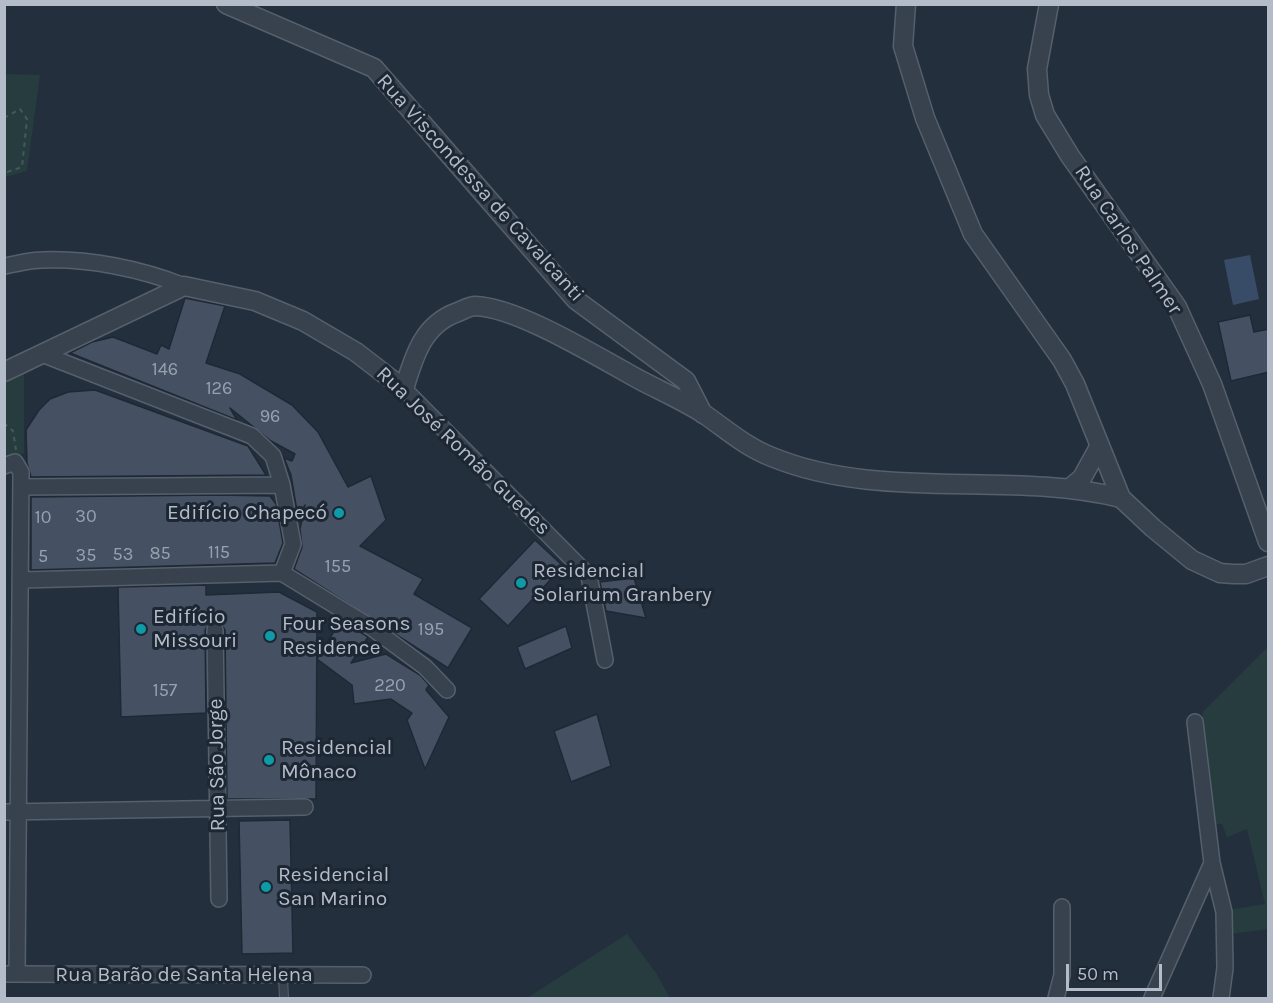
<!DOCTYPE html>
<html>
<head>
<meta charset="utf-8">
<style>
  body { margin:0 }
  #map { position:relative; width:1273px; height:1003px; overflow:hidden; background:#242f3e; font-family:Karla,sans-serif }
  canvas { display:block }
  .frame { position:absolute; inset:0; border:6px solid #b4bcc9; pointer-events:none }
  .scale { position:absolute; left:1066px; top:964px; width:96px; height:27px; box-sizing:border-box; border:3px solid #b4bcc9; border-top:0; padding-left:8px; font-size:18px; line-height:21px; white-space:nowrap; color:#b4bcc9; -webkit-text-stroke:4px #1d2633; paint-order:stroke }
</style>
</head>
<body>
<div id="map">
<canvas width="1273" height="1003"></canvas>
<div class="frame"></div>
<div class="scale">50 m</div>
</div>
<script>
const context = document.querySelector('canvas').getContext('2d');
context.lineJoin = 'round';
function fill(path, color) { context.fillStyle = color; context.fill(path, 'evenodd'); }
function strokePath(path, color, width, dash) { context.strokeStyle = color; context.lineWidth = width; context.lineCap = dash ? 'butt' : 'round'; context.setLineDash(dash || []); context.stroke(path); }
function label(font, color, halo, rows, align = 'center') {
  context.font = font + ' Karla,sans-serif'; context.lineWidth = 6; context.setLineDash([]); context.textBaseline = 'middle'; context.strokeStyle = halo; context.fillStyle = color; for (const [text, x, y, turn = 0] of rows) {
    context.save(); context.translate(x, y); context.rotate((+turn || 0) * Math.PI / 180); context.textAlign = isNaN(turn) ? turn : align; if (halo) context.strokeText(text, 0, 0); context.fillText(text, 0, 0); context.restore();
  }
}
fill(new Path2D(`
  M5,74L40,75L27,171L5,177Z
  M24,366V453L5,461V377Z
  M1268,647V929L1231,934L1228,910L1265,904L1247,829L1227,837L1222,824H1215L1202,713Z
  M627,934L656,973L670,998H527Z`), '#263c3f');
fill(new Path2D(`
  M1250,255L1259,299L1233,305L1224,260Z`), '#394c67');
const building = new Path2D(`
  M185,298L225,306L206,363L240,374L292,405L318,432L348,487L371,476L386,520L360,546L423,579L414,594L472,628L448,668L294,569L302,547L300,529L305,505L298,517L291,475L284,458L292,461L295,454L271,441L230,408L237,420L70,353L92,342L113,337L157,354L161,345L169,349Z
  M1250,315L1254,332L1269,329V372L1231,381L1218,322Z
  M95,390L248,446L266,475L31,477L27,463L26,430L39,410L50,399L68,392Z
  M218,495L270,496L276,504L283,543L275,563L31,570V497Z
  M535,540L563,566L508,626L479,599Z
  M634,578L646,618L606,611L600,582Z
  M206,585V595L279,592L317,612L316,799H227L225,630L219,621L210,622L205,630L206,713L121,717L118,587Z
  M341,620L368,637L351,663L386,654L420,675L429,685L426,690L449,717L425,769L407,720L412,713L391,699L354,704L352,685L317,659Z
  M566,626L572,648L525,669L517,647Z
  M597,714L611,766L571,782L554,731Z
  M290,820L293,953L242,954L239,821Z`);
fill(building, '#455162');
strokePath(building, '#1f2835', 1.5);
const service = new Path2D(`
  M283,977L284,998`);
const minor = new Path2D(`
  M4,266C17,264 29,260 42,260C88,258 142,269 184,286
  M42,354L252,436L273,456L282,485L293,544L282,573
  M404,389L589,576L605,660
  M4,466L15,462L21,472L17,974
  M21,487L282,485
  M22,580L282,573L372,628L425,667L447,690
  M215,630L219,899
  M1195,722L1212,863L1224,912L1225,968L1221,998
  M4,812L305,807
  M4,974L363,975
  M1056,998L1062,975V907
  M1152,998L1212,863`);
const tertiary = new Path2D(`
  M226,4L374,68L576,300L686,381L703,414
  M906,4L903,46L925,118L973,234L1062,360L1075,384L1121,498L1153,528L1192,560L1220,573L1233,574H1246L1268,566
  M1049,4L1037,69L1039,95L1045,115L1070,156L1177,307L1212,384L1268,542
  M4,372L184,286L255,301L303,321L356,352L404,389C414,356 423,324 458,312C463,310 470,306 475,306C518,307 601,359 640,380C661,391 684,401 704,414C727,430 746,447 772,457C882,502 1008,470 1121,498
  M1070,488L1082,478L1099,447`);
strokePath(service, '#565f6c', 10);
strokePath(minor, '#565f6c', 18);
strokePath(tertiary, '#565f6c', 21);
strokePath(new Path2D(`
  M4,118L20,109L27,119L22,167L4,173
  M4,423L13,431L16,450`), '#44595c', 2, [4.5, 4.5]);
strokePath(service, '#38414e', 8);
strokePath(minor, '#38414e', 15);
strokePath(tertiary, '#38414e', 18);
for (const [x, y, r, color] of [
  [339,513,6,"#0f9aa8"],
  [521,583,6,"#0f9aa8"],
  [141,629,6,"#0f9aa8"],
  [270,636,6,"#0f9aa8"],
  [269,760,6,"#0f9aa8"],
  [266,887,6,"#0f9aa8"]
]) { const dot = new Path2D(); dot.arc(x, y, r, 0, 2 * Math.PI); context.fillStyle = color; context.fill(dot); strokePath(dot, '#1d2633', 2); }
label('18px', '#98a1af', null, [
  ["146",165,370],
  ["126",219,389],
  ["96",270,417],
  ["30",86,517],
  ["10",43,518],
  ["115",219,553],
  ["85",160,554],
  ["53",123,555],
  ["35",86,556],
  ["5",43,557],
  ["155",338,567],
  ["195",431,630],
  ["220",390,686],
  ["157",165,691]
]);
label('21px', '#b4bcc9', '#1d2633', [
  ["Rua Viscondessa de Cavalcanti",480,188,48],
  ["Rua Carlos Palmer",1128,240,56],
  ["Rua José Romão Guedes",463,451,44],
  ["Rua São Jorge",217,765,-91],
  ["Rua Barão de Santa Helena",184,975]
]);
label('21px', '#b4bcc9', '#1d2633', [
  ["Edifício Chapecó",327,513,"right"],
  ["Residencial",533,571],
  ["Solarium Granbery",533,595],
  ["Edifício",153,617],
  ["Missouri",153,641],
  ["Four Seasons",282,624],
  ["Residence",282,648],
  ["Residencial",281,748],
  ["Mônaco",281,772],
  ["Residencial",278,875],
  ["San Marino",278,899]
], 'left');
</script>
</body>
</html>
